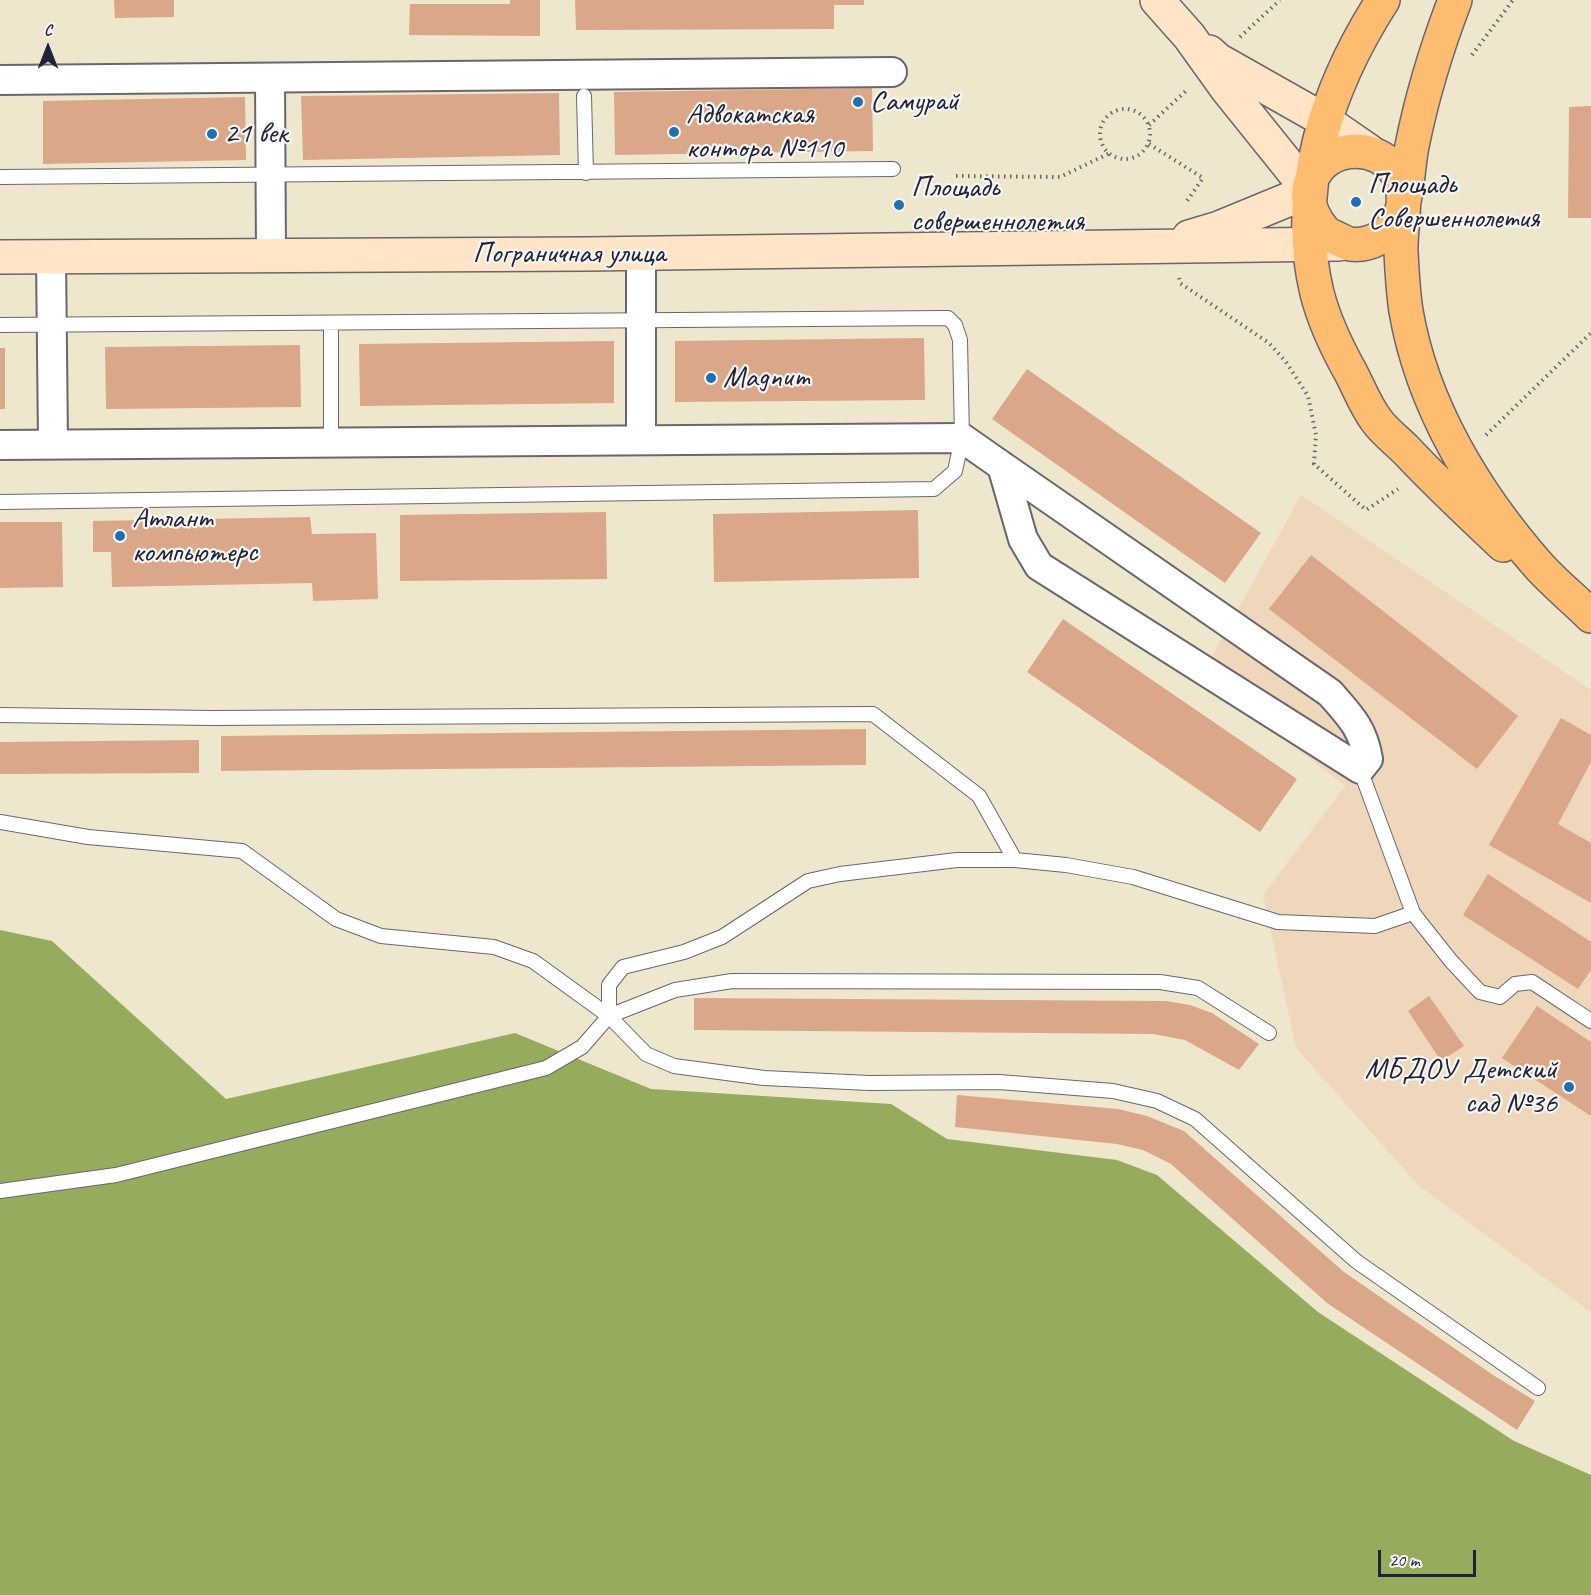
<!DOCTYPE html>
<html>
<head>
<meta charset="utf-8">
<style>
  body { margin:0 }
  #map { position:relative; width:1591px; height:1595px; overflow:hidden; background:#eee7ce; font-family:Caveat,sans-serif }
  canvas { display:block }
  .north { position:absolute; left:18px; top:18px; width:60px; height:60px; -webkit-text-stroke:4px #f6f6f2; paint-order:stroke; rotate:0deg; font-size:16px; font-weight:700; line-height:24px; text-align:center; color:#22223b }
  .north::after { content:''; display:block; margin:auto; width:21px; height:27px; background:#22223b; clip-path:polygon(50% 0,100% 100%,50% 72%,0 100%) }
  .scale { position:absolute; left:1378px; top:1550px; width:98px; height:27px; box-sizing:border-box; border:3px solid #22223b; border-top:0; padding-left:8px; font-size:18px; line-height:21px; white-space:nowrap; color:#22223b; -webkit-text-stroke:4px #f6f6f2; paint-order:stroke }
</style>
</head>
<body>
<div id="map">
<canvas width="1591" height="1595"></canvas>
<div class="north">С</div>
<div class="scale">20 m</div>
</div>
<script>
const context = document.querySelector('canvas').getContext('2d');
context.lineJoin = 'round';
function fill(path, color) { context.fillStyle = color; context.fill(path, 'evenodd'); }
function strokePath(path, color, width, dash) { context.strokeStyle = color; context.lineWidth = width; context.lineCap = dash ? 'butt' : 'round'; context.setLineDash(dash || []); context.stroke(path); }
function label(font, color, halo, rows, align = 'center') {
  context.font = font + ' Caveat,sans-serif'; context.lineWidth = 4.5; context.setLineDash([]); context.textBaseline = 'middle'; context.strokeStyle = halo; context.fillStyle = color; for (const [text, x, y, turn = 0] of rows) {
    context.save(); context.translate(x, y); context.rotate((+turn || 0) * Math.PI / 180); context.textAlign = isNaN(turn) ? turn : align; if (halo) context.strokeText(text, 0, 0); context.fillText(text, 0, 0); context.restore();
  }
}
fill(new Path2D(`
  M1301,495L1591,690V1312L1419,1186L1296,1048L1263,895L1345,786L1202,675Z`), '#eed7bb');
fill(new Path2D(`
  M0,930L52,941L226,1099L515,1033L651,1089L891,1104L947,1139L1117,1160L1157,1175L1318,1312L1514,1441L1591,1475V1595H0Z`), '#95ac5d');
fill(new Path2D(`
  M114,0H174V17L115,18Z
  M510,0H540V36L409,35L410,4H510Z
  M575,0H864V5H834V29L576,30Z
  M872,88L873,151L615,155L614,92Z
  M559,93L560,155L303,160L301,96Z
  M245,97L246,160L43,164V101Z
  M1591,106V218H1568L1569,107Z
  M924,338L925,400L675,402V341Z
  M614,341V403L360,406L359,344Z
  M300,345L301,407L106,409L105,347Z
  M0,348H5V409H0Z
  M1027,369L1261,533L1225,583L992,419Z
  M918,510L919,578L714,582L713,514Z
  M606,512L607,579L400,581V515Z
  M310,517L312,534L376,533L378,599L313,601L312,583L112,587L111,552H93V521Z
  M0,522H62L63,587L0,588Z
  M1311,555L1518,716L1477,769L1269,609Z
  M1063,619L1297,779L1260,832L1027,672Z
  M1561,718L1591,735V762L1558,824L1591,843V903L1489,845Z
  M866,729V765L221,771V736Z
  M199,740V773L0,774V742Z
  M1488,874L1591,942V970L1578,989L1463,915Z
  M1429,996L1464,1046L1441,1061L1408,1011Z
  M694,998L1166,1001L1190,1005L1212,1013L1259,1044L1239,1070L1185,1040L1153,1034L694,1030Z
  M1537,1006L1591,1042V1116L1502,1058Z
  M957,1095L1118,1109L1147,1116L1184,1131L1344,1272L1493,1375L1535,1401L1517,1430L1327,1303L1171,1164L1143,1150L1117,1144L955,1127Z`), '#dba789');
const lane = new Path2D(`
  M584,96L586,173
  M0,177L893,169
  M331,323V443
  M0,325L948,318L955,325L960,340L962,438L955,471L934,489L0,502
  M0,715L211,718L873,714L979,796L1015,860
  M1360,769L1413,913L1451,961L1480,992L1500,997L1515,984L1532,982L1591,1021
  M0,822L88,837L242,851L336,919L381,936L494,947L533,961L609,1016L646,1054L674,1066L764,1078L869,1083L999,1082L1113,1091L1157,1101L1195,1119L1356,1261L1538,1388
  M609,1016V985L623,967L684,952L722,937L808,881L840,874L957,860H1015L1066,865L1133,877L1278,922L1375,926L1413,913
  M0,1191L116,1175L546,1068L582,1047L609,1016L675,990L732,981L1160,982L1198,988L1269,1033`);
const street = new Path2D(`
  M270,78L271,256
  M0,80L892,72
  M641,254V440
  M51,257L53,444
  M0,445L962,438L1002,466L1330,693C1350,716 1363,728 1368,759L1360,769L1039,566L1023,539L1002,466`);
const secondary = new Path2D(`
  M1157,0L1189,36L1227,89L1309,191L1219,228L1189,237
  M1209,52L1218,60L1324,120L1369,151
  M0,257L587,254L1339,244`);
const primary = new Path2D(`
  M1383,0C1327,87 1292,190 1317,293C1324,321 1337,348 1351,373C1359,388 1366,407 1377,421C1384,431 1396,440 1406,450C1437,483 1470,514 1503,545
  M1455,0C1437,47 1422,96 1412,146C1408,166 1407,201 1399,218C1390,235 1369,247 1350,244C1346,243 1340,240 1336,238C1331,236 1328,235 1324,231C1315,220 1307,206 1309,191C1314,145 1380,136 1400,179C1408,198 1400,231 1401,252C1402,271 1403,292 1406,311C1422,405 1475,493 1538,565C1554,583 1574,599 1591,616`);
strokePath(lane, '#69676e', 16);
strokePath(street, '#69676e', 32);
strokePath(secondary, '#69676e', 36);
strokePath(primary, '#69676e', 36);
strokePath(new Path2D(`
  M1240,37L1280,0
  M1472,55L1513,0
  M1100 134a25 25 0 1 1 50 0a25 25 0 1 1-50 0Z
  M1149,125L1188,89
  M1149,144L1203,178L1187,201
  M956,176L1060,177L1110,153
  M1179,278L1180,283L1269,343L1286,362L1308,396L1316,435L1314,464L1366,510L1398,489
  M1486,435L1591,333`), '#69676e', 4, [1.5, 4.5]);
strokePath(lane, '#fff', 14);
strokePath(street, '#fff', 28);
strokePath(secondary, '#ffe4c6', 33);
strokePath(primary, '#febc70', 33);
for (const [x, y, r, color] of [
  [858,102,6,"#1f6fb2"],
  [674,132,6,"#1f6fb2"],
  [212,134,6,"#1f6fb2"],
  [1356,202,6,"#1f6fb2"],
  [899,205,6,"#1f6fb2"],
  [711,378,6,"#1f6fb2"],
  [120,536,6,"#1f6fb2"],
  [1569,1087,6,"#1f6fb2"]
]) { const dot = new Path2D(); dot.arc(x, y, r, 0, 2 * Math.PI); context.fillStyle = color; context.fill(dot); strokePath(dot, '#f6f6f2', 2); }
label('30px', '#22223b', '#f6f6f2', [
  ["Самурай",870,102],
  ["Адвокатская",686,115],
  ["контора №110",686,149],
  ["21 век",224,134],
  ["Площадь",1368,185],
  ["Совершеннолетия",1368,219],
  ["Площадь",911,188],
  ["совершеннолетия",911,222],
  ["Magnum",723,378],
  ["Атлант",132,519],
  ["компьютерс",132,553],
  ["МБДОУ Детский",1557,1070,"right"],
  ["сад №36",1557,1104,"right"]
], 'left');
label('30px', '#22223b', '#f6f6f2', [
  ["Пограничная улица",569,254]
]);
</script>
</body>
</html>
